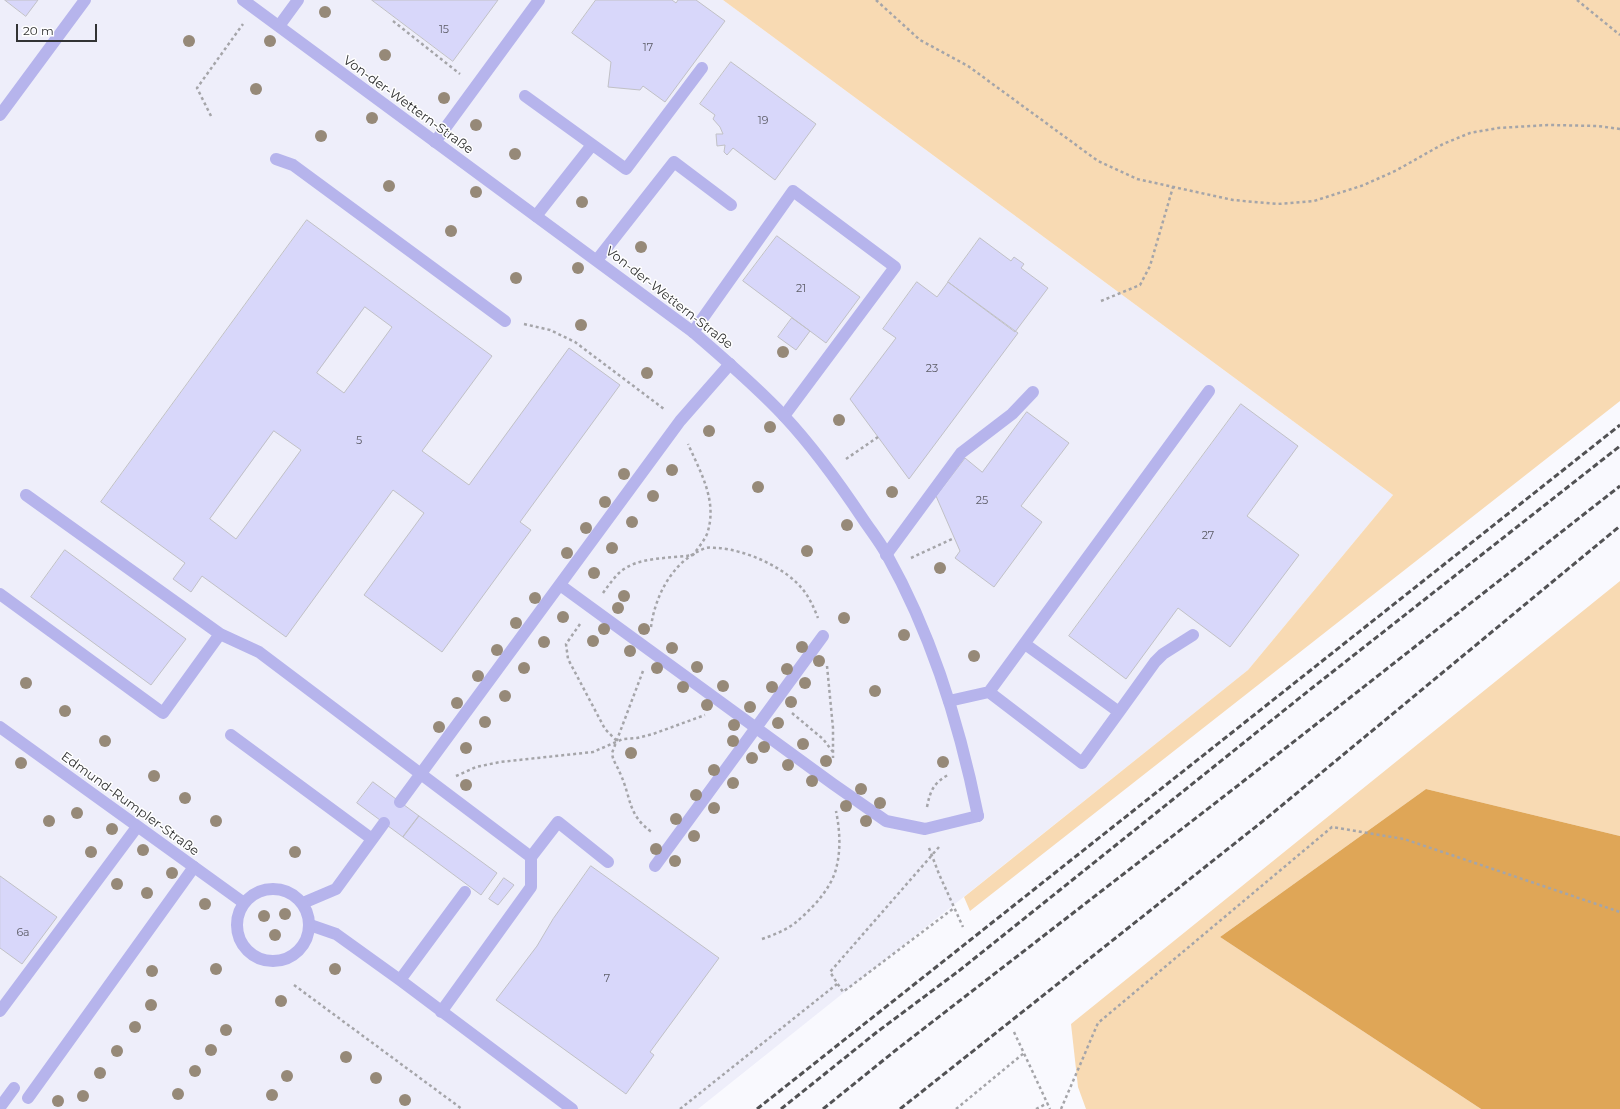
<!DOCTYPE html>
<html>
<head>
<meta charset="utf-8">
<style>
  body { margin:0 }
  #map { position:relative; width:1620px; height:1109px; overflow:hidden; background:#f9f9fe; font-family:Montserrat,sans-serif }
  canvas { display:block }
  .scale { position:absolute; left:16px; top:24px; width:81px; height:18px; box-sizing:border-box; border:2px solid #323334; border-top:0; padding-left:5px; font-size:12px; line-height:14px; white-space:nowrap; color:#323334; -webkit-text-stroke:3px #fff; paint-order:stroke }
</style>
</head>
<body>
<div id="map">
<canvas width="1620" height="1109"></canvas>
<div class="scale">20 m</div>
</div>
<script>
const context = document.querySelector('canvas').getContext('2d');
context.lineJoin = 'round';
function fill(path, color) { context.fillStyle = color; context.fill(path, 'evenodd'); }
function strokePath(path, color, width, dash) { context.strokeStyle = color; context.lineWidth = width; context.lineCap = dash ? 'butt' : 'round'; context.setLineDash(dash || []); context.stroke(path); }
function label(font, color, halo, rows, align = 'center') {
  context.font = font + ' Montserrat,sans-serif'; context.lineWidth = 3; context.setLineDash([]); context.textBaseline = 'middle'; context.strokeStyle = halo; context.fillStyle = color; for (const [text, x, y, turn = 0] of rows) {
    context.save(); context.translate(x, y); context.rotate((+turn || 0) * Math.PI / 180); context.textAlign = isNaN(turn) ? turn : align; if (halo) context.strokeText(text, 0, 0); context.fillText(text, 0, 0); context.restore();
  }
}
fill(new Path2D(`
  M0,0H723L1393,495L1248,670L698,1109H0Z`), '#eeeefa');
fill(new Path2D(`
  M723,0H1620V401L970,911L964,897L1248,670L1393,495Z
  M1620,581V836L1426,789L1220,937L1481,1109H1086L1078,1087L1071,1024Z`), '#f8dab3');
fill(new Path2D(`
  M1426,789L1620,836V1109H1481L1220,937Z`), '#dfa657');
const building = new Path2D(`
  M5,0H38L26,16Z
  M372,0H498L453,61Z
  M596,0H672L676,3L678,0H696L725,21L665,102L643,86L640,90L608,87L611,62L572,33Z
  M731,62L816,124L775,180L733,148L727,155L724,152L725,145L717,146L716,134H723L720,127L713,119L715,115L700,104Z
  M307,220L492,356L422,451L469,485L569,348L620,385L520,522L531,530L442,652L364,595L424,513L393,490L286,637L202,576L191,592L173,579L185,563L101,502ZM365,307L392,327L344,393L317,373ZM274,431L301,450L236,539L210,519Z
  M777,236L860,297L826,343L743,281Z
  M980,238L1011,261L1014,257L1024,264L1021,268L1048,288L1015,332L948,282Z
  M917,282L937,297L948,282L1018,333L909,479L850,399L896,338L883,329Z
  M792,318L810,331L796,350L778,337Z
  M1241,404L1298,446L1247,516L1299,555L1230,647L1178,608L1126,679L1069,636Z
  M1027,412L1069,443L1021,506L1042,522L994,587L955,558L960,551L936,496L965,458L982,472Z
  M65,550L186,639L151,685L31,597Z
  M373,782L419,816L403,837L357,803Z
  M419,816L497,873L481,895L403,837Z
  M591,866L719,958L650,1052L654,1055L626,1094L496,1000L537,946L553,919Z
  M0,876L57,917L22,964L0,948Z
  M504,878L514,885L498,905L489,899Z`);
fill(building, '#d8d7fa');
strokePath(building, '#c1c1c6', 1);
strokePath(new Path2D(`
  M876,0L920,40L968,66L1098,161L1137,179L1233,200L1277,204L1314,201L1364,185L1397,170L1443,144L1470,133L1498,128L1548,125L1598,126L1620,129
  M1577,0L1620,35
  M393,21L460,74
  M211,116L197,88L243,24
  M1101,301L1140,285L1150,266L1173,187
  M524,324L550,330L575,342L664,409
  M846,459L878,437
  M911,558L954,538
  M603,593C608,586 613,579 619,573C637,556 669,559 693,555C698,548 704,541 707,534C718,502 701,473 688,444
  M580,624L566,644L568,659L605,729L617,741
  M651,627C655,595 674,559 706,548C710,547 714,548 718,548C746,550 787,568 804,591C810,599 814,608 818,618
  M827,666L833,728V758
  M643,671L612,753C613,762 617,765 620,773C632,799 627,815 653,833
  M792,713L823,739L833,752
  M456,776L476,767L500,762L593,752L623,739L637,738L653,734L705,715
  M927,807C930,792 933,783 948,775
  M939,847L830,972L843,992L954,908
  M929,848L939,874L963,927
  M762,939C774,935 786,930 795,923C811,910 831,889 836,869C841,850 840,831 836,811
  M294,985L462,1109
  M1014,1032L1050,1109
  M680,1109L837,984
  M956,1109L1024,1053
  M1036,1109L1048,1103
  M1061,1109L1098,1023L1332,827L1404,839L1620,912`), '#a5a5a9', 2.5, [3, 3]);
strokePath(new Path2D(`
  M279,26L298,0
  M525,96L626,169L702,68
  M0,115L85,0
  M435,142L539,0
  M276,159L293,165L505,321
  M536,216L592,145
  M597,260L674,162L731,205
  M693,332L793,191L895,267L784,416
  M26,495L220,634L259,652L531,857L558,822L608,862
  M886,555L961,453L1012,414L1033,392
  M560,585L833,784L886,821L925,829L978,816
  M0,594L163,713L220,634
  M1025,644L1119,712L1155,662L1163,654L1193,635
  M989,692L1082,763L1119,712
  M949,701L989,692L1209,391
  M231,735L372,839
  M400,802L680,421L730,364
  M655,866L823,636
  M303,903L336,889L384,823
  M310,925L336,934L400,980L572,1109
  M400,980L465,892
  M0,1011L137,827
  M441,1012L531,887V857
  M28,1098L194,867
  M0,1107L14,1088`), '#b6b4ec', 12);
strokePath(new Path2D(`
  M243,0L693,332C724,359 756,386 784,416C814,448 839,483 863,519C871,531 880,542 887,555C932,635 960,726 978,816
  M0,727L244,903
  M237 925a36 36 0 1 1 72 0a36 36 0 1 1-72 0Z`), '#b6b4ec', 12);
strokePath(new Path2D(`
  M757,1109L1620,425
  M781,1109L877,1032L960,970L1312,688L1620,446
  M823,1109L896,1050L1236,787L1620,486
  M900,1109L1263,821L1620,526`), '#525254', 3, [6, 3]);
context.fillStyle = '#968978';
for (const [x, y] of [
  [325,12],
  [189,41],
  [270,41],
  [385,55],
  [256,89],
  [444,98],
  [372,118],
  [476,125],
  [321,136],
  [515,154],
  [389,186],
  [476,192],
  [582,202],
  [451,231],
  [641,247],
  [578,268],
  [516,278],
  [581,325],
  [783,352],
  [647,373],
  [839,420],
  [770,427],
  [709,431],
  [672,470],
  [624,474],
  [758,487],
  [892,492],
  [653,496],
  [605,502],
  [632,522],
  [847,525],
  [586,528],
  [612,548],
  [807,551],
  [567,553],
  [940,568],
  [594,573],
  [624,596],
  [535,598],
  [618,608],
  [563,617],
  [844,618],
  [516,623],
  [604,629],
  [644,629],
  [904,635],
  [593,641],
  [544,642],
  [802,647],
  [672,648],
  [497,650],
  [630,651],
  [974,656],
  [819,661],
  [697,667],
  [524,668],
  [657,668],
  [787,669],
  [478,676],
  [26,683],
  [805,683],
  [723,686],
  [683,687],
  [772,687],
  [875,691],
  [505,696],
  [791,702],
  [457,703],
  [707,705],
  [750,707],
  [65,711],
  [485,722],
  [778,723],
  [734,725],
  [439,727],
  [105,741],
  [733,741],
  [803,744],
  [764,747],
  [466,748],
  [631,753],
  [752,758],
  [826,761],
  [943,762],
  [21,763],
  [788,765],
  [714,770],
  [154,776],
  [812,781],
  [733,783],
  [466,785],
  [861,789],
  [696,795],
  [185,798],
  [880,803],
  [846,806],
  [714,808],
  [77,813],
  [676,819],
  [49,821],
  [216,821],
  [866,821],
  [112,829],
  [694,836],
  [656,849],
  [143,850],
  [91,852],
  [295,852],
  [675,861],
  [172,873],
  [117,884],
  [147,893],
  [205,904],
  [285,914],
  [264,916],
  [275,935],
  [216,969],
  [335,969],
  [152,971],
  [281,1001],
  [151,1005],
  [135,1027],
  [226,1030],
  [211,1050],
  [117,1051],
  [346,1057],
  [195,1071],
  [100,1073],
  [287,1076],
  [376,1078],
  [178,1094],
  [272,1095],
  [83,1096],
  [405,1100],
  [58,1101]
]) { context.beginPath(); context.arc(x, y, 6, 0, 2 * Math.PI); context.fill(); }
label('11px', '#5c5c66', null, [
  ["15",444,30],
  ["17",648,48],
  ["19",763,121],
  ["21",801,289],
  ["23",932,369],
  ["5",359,441],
  ["25",982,501],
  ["27",1208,536],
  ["6a",23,933],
  ["7",607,979]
]);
label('13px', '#323334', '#fff', [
  ["Von-der-Wettern-Straße",408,105,36],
  ["Von-der-Wettern-Straße",669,298,38],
  ["Edmund-Rumpler-Straße",130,804,36]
]);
</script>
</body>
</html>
